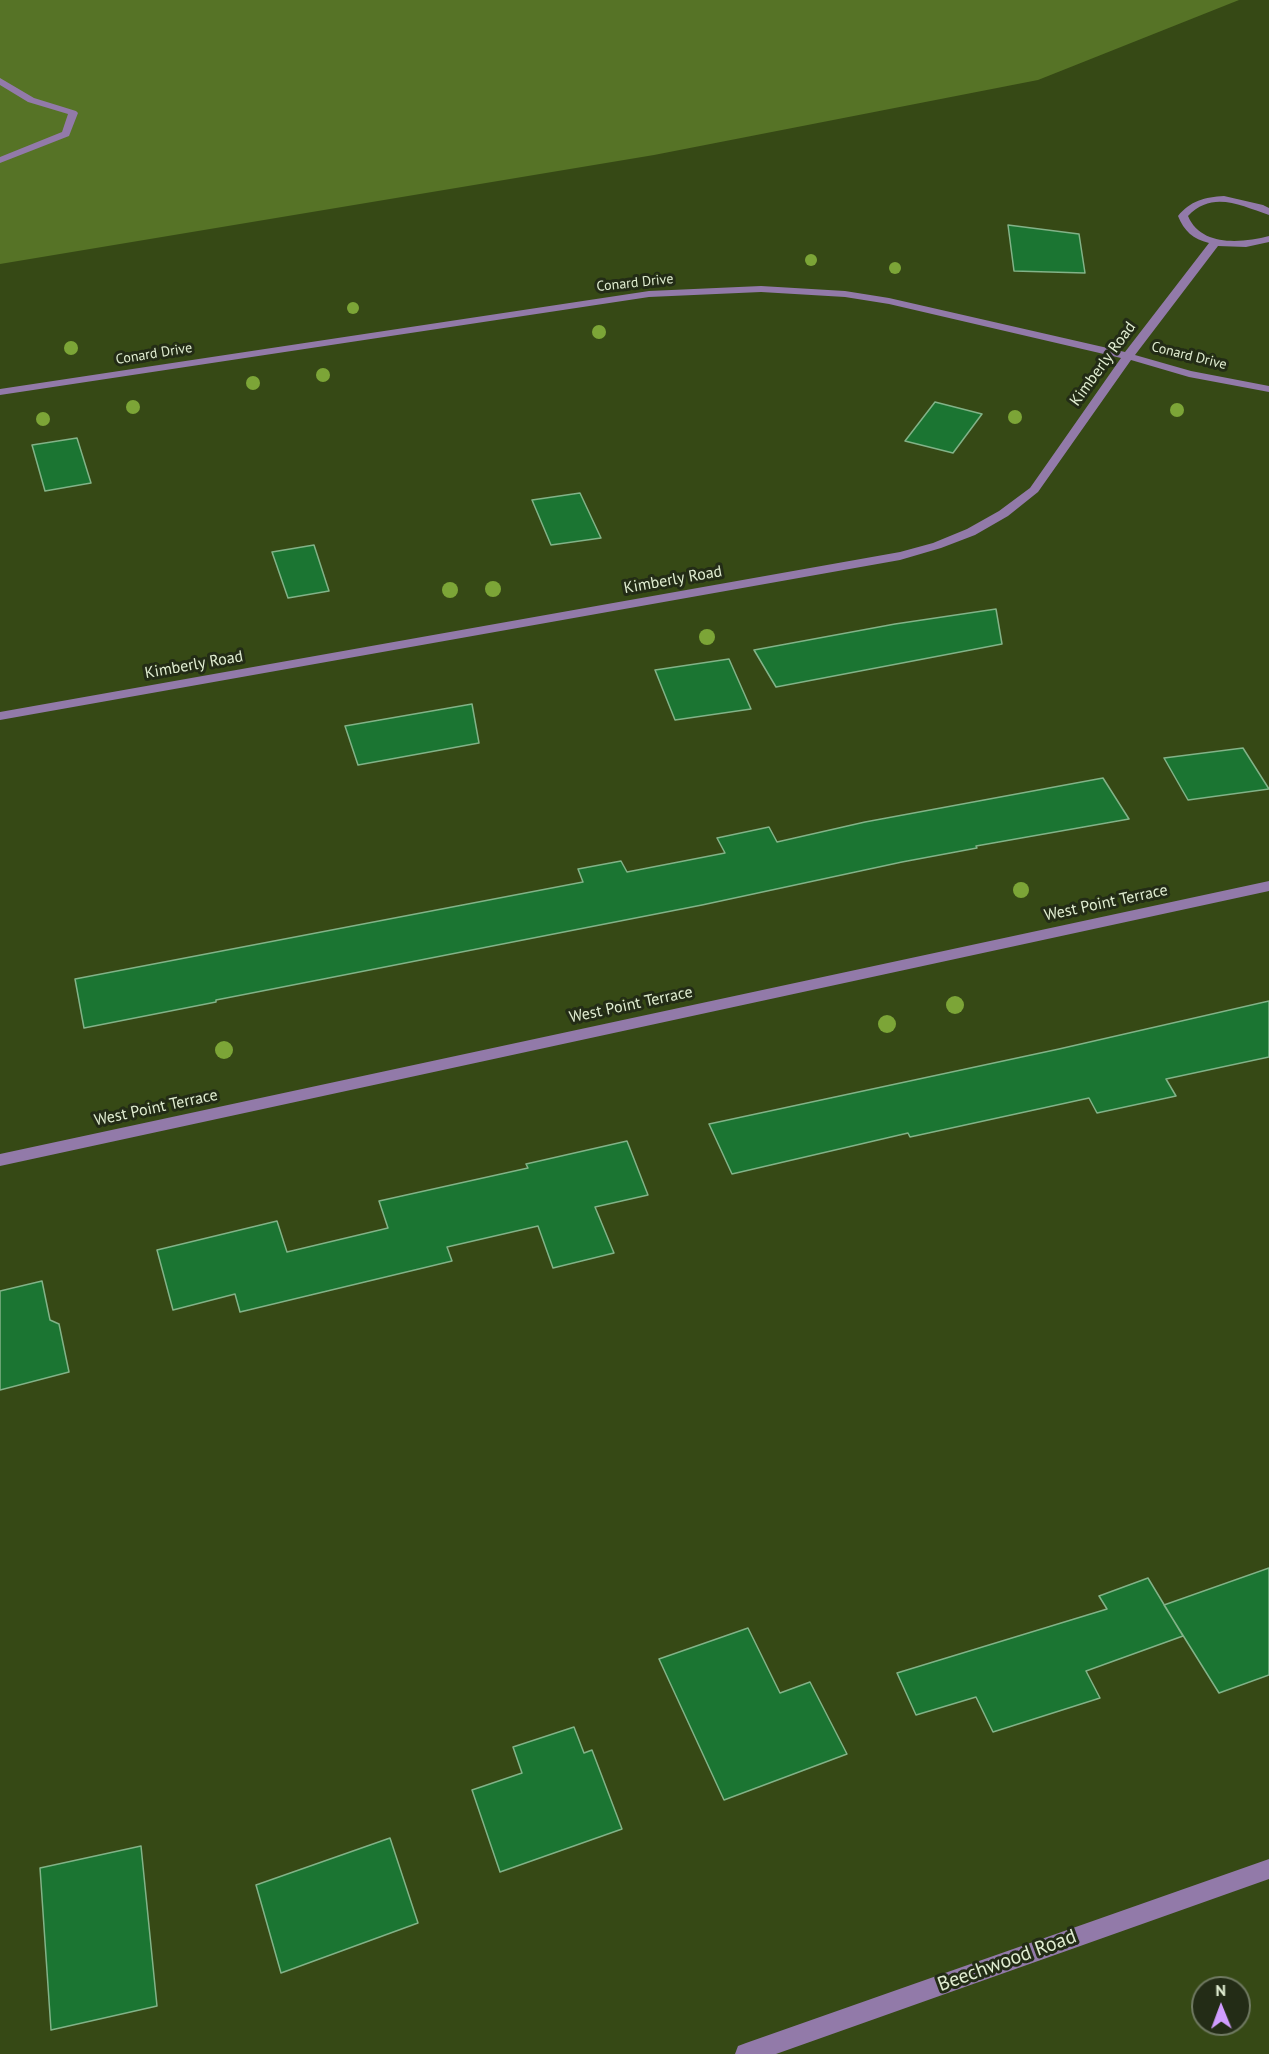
<!DOCTYPE html>
<html>
<head>
<meta charset="utf-8">
<style>
  body { margin:0 }
  #map { position:relative; width:1269px; height:2054px; overflow:hidden; background:#364915; font-family:"PT Sans",sans-serif }
  canvas { display:block }
  .north { position:absolute; left:1191px; top:1976px; width:60px; height:60px; box-sizing:border-box; background:#232c16; border:2px solid #6f7961; border-radius:50%; rotate:359deg; font-size:16px; font-weight:700; line-height:24px; text-align:center; color:#e0edd1 }
  .north::after { content:''; display:block; margin:auto; width:21px; height:27px; background:#d09dfe; clip-path:polygon(50% 0,100% 100%,50% 72%,0 100%) }
</style>
</head>
<body>
<div id="map">
<canvas width="1269" height="2054"></canvas>
<div class="north">N</div>
</div>
<script>
const context = document.querySelector('canvas').getContext('2d');
context.lineJoin = 'round';
function fill(path, color) { context.fillStyle = color; context.fill(path, 'evenodd'); }
function strokePath(path, color, width, dash) { context.strokeStyle = color; context.lineWidth = width; context.lineCap = dash ? 'butt' : 'round'; context.setLineDash(dash || []); context.stroke(path); }
function label(font, color, halo, rows, align = 'center') {
  context.font = font + ' "PT Sans",sans-serif'; context.lineWidth = 6; context.setLineDash([]); context.textBaseline = 'middle'; context.strokeStyle = halo; context.fillStyle = color; for (const [text, x, y, turn = 0] of rows) {
    context.save(); context.translate(x, y); context.rotate((+turn || 0) * Math.PI / 180); context.textAlign = isNaN(turn) ? turn : align; if (halo) context.strokeText(text, 0, 0); context.fillText(text, 0, 0); context.restore();
  }
}
fill(new Path2D(`
  M0,0H1239L1038,80L654,155L0,264Z`), '#567326');
const building = new Path2D(`
  M1008,225L1079,234L1085,273L1014,271Z
  M935,402L982,414L953,453L905,441Z
  M77,438L91,483L45,491L32,445Z
  M580,493L601,538L551,545L532,500Z
  M314,545L329,591L288,598L272,552Z
  M996,609L1002,644L776,687L754,650L895,624Z
  M729,659L751,709L675,720L655,670Z
  M472,704L479,743L358,765L345,726Z
  M1243,748L1269,789L1188,800L1164,758Z
  M1103,778L1129,819L976,846L977,848L902,862L702,905L216,1000V1002L84,1028L75,979L583,882L578,869L621,861L627,872L725,853L717,838L769,827L777,842L865,822Z
  M1269,1001V1057L1166,1079L1176,1096L1097,1113L1089,1098L910,1137L908,1133L732,1174L709,1124L1059,1049Z
  M627,1141L648,1195L595,1207L614,1253L553,1268L538,1226L447,1247L452,1261L240,1312L235,1294L173,1310L157,1250L277,1221L287,1252L388,1228L379,1201L528,1168L526,1164Z
  M42,1281L50,1320L59,1324L69,1372L0,1390V1291Z
  M1269,1568V1675L1219,1693L1164,1605Z
  M1148,1578L1183,1636L1086,1671L1100,1698L993,1732L976,1697L916,1715L897,1673L1107,1609L1099,1596Z
  M748,1628L780,1693L810,1682L847,1754L724,1800L659,1659Z
  M574,1727L584,1753L592,1750L622,1829L500,1872L472,1790L522,1773L513,1747Z
  M390,1838L418,1923L281,1973L256,1885Z
  M141,1846L157,2006L51,2030L40,1868Z`);
fill(building, '#1b7532');
strokePath(building, '#82b388', 1.5);
fill(new Path2D(`
  M0,78L34,98L76,111L78,113L69,136L0,163V157L62,132L68,114L28,102L0,85Z
  M1224,196L1263,205L1269,208V215C1241,206 1213,190 1188,216C1201,247 1242,243 1269,236V242L1246,247L1218,246L1135,355L1191,371L1269,386V392L1189,377L1131,360L1038,492L1008,516L975,535L941,548L900,560L0,720V712L900,552L933,543L967,529L999,511L1030,488L1121,358L889,304L845,297L761,292L649,297L0,395V389L649,291L761,286L845,291L889,298L1125,352L1209,243C1193,239 1184,231 1178,216C1190,201 1205,197 1224,196Z
  M1269,881V891L0,1166V1154Z
  M1269,1859V1879L776,2054H735L738,2046L746,2043Z`), '#927aa9');
context.fillStyle = '#7ca537';
for (const [x, y, r] of [
  [811,260,6],
  [895,268,6],
  [353,308,6],
  [599,332,7],
  [71,348,7],
  [323,375,7],
  [253,383,7],
  [133,407,7],
  [1177,410,7],
  [1015,417,7],
  [43,419,7],
  [493,589,8],
  [450,590,8],
  [707,637,8],
  [1021,890,8],
  [955,1005,9],
  [887,1024,9],
  [224,1050,9]
]) { context.beginPath(); context.arc(x, y, r, 0, 2 * Math.PI); context.fill(); }
label('14px', '#e0edd1', '#232c16', [
  ["Conard Drive",635,283,-6],
  ["Conard Drive",154,354,-9],
  ["Conard Drive",1189,356,14]
]);
label('16px', '#e0edd1', '#232c16', [
  ["Kimberly Road",1103,364,-54],
  ["Kimberly Road",673,580,-10],
  ["Kimberly Road",194,665,-10],
  ["West Point Terrace",1106,903,-12],
  ["West Point Terrace",631,1005,-12],
  ["West Point Terrace",156,1108,-12]
]);
label('20px', '#e0edd1', '#232c16', [
  ["Beechwood Road",1007,1961,-20]
]);
</script>
</body>
</html>
